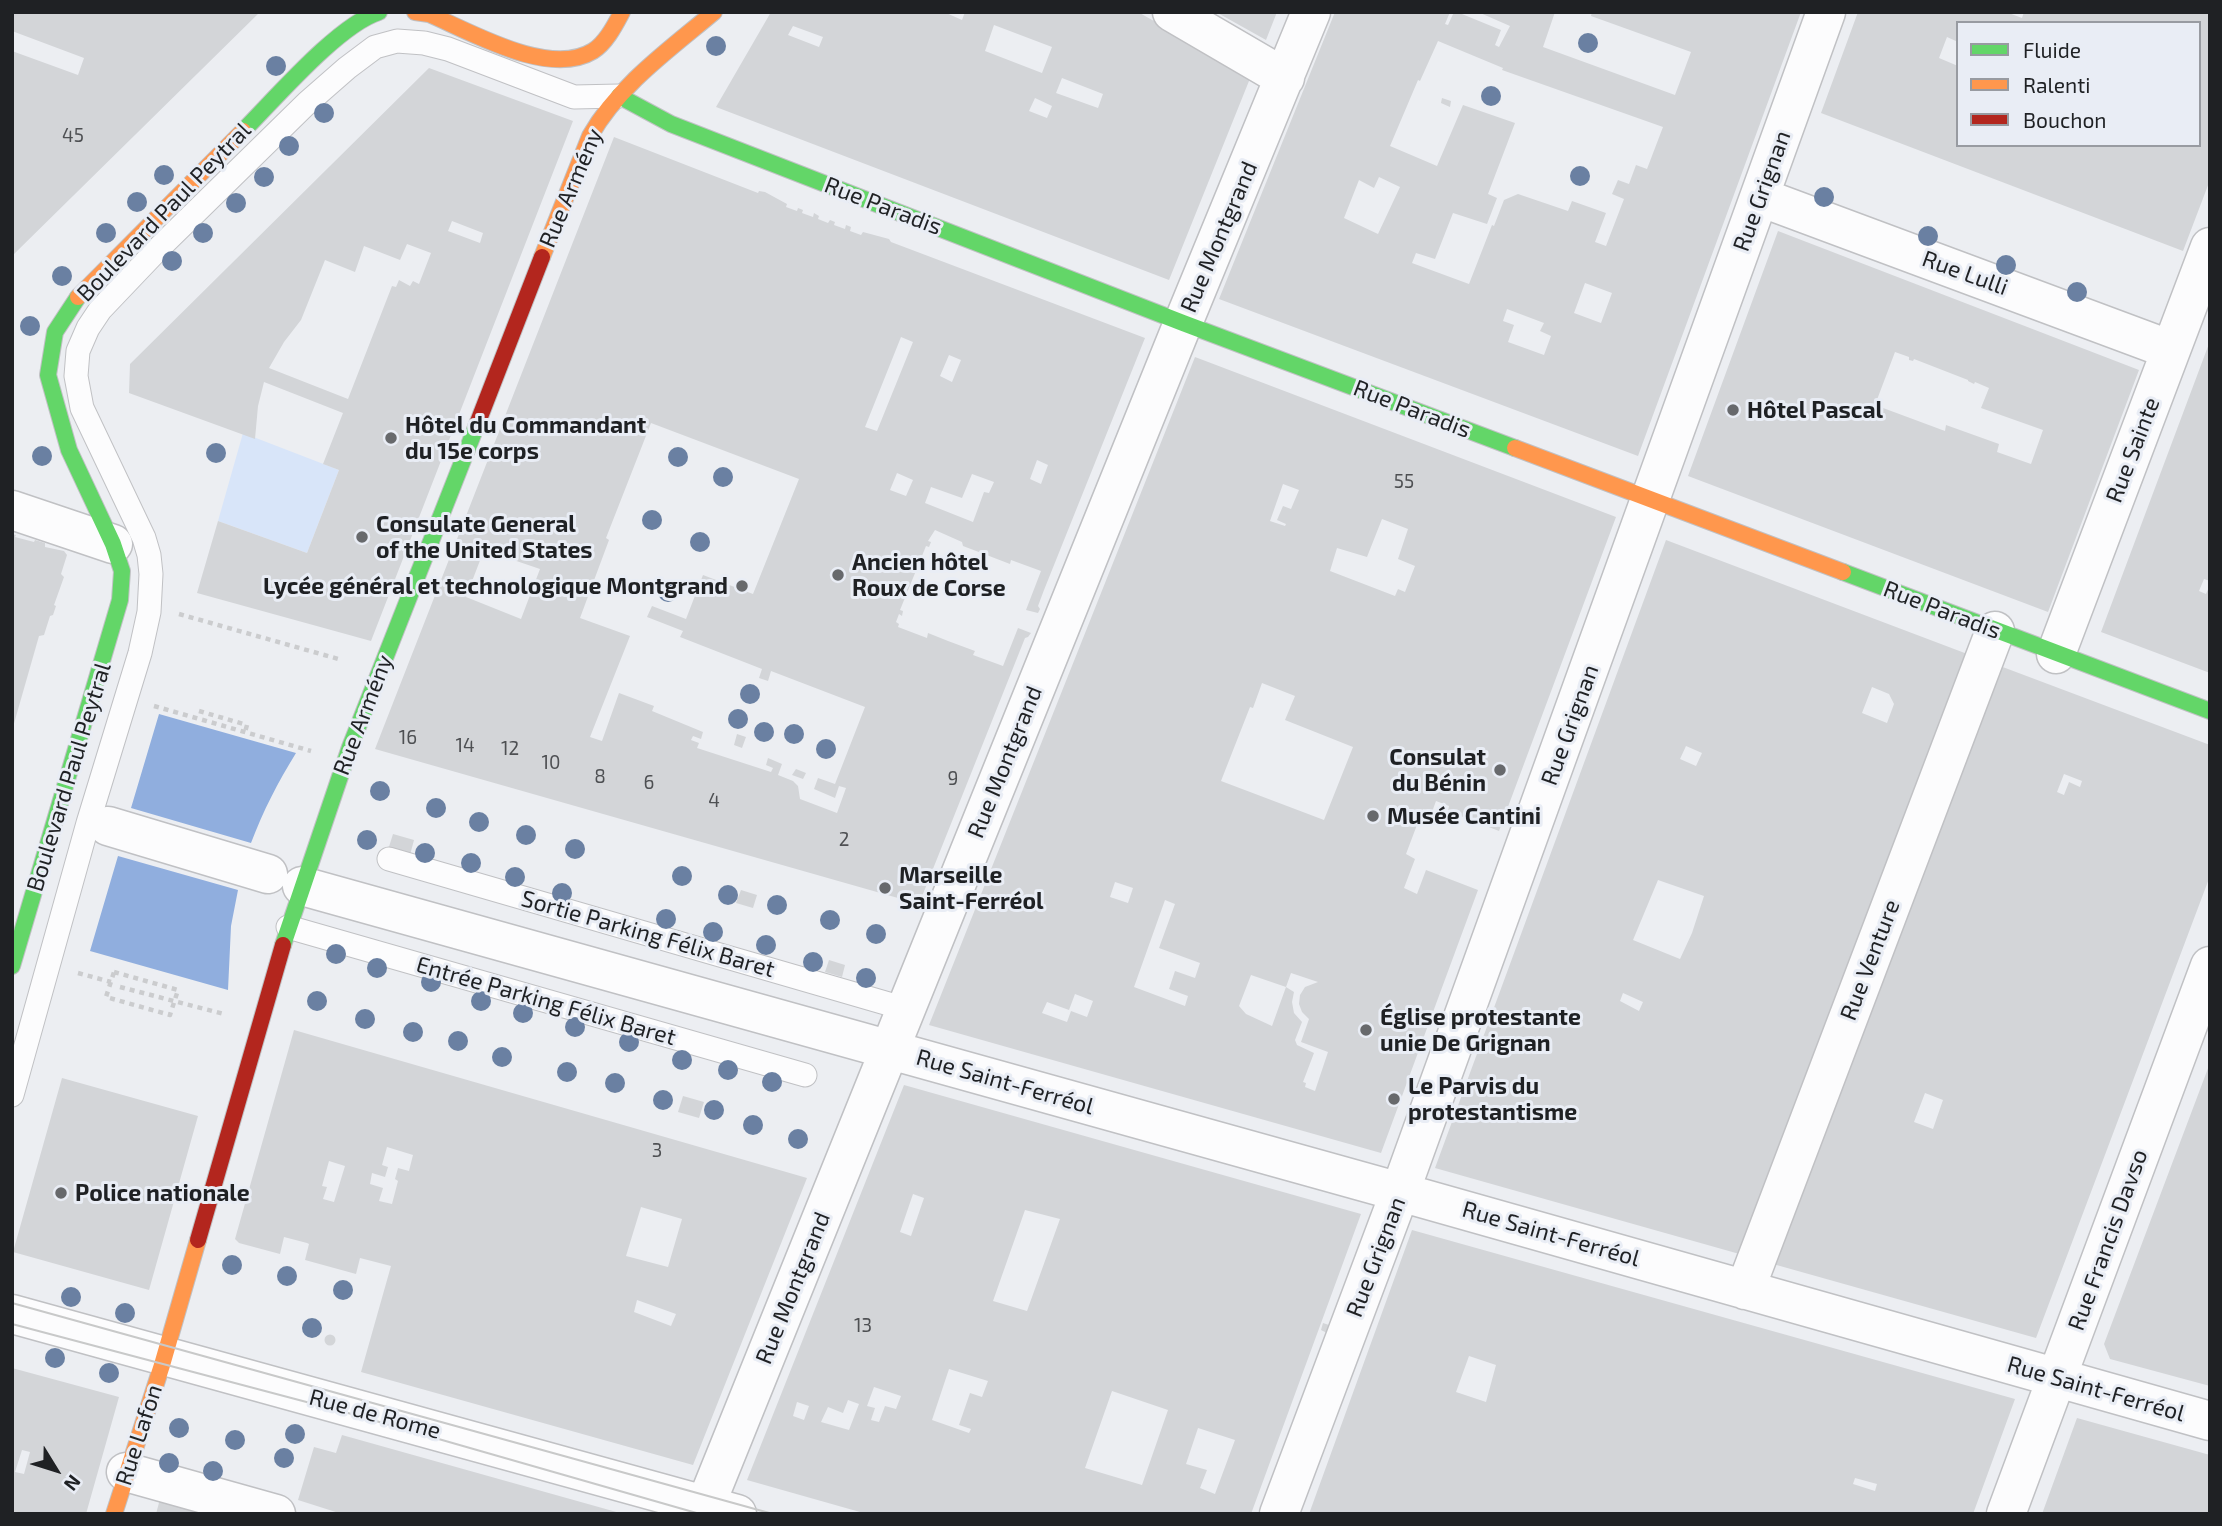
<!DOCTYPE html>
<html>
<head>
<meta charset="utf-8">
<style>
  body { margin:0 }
  #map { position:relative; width:2222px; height:1526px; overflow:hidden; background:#eceef2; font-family:"Exo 2",sans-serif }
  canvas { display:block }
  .frame { position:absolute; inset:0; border:14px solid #1f2124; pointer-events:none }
  .legend { position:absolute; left:1956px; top:21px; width:245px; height:126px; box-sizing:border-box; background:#e9edf5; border:2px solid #989ba1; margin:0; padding:9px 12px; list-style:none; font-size:21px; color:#1f2124 }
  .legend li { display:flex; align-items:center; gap:14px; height:35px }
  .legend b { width:35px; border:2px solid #989ba1 }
  .north { position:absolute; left:21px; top:1435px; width:70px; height:70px; -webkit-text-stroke:5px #e9edf5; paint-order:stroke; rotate:128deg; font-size:19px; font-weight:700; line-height:28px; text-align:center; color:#1f2124 }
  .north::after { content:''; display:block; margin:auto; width:24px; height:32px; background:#1f2124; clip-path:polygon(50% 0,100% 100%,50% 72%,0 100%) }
</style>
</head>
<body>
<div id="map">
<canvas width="2222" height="1526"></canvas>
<div class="frame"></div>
<ul class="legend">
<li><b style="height:9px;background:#63d668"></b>Fluide</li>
<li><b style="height:9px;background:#ff974d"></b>Ralenti</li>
<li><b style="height:9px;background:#b3261e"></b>Bouchon</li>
</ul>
<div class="north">N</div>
</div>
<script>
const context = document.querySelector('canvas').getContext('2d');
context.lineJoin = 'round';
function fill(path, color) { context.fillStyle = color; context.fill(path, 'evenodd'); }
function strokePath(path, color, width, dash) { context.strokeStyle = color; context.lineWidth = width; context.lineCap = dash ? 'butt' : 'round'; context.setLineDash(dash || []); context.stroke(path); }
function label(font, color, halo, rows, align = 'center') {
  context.font = font + ' "Exo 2",sans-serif'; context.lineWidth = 6; context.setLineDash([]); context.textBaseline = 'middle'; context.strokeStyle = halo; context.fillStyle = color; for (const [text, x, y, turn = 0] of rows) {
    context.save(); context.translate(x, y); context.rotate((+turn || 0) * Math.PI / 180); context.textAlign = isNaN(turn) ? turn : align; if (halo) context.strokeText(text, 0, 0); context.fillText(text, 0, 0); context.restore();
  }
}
fill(new Path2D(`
  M243,433L339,470L307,553L218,521Z`), '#d8e5f9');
fill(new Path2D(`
  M159,714L296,753C278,782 263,811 251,843L131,808Z
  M118,856L238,890L231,926L228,990L90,951Z`), '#90aede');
fill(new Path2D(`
  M12,12H260L12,256V51L78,75L84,58L12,31Z
  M771,12H944L962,20L965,12H1138L1251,76L1169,280L716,107ZM994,25L1052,47L1042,73L985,51ZM793,26L823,37L819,47L788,35ZM1062,78L1103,94L1098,108L1056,93ZM1035,98L1052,106L1047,118L1029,111Z
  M1216,12H1277L1266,40Z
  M1335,12H1450L1445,24L1448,25L1454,12H1457L1501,30L1495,45L1499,47L1510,26L1478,12H1555L1543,47L1675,95L1691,52L1591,16L1592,12H1801L1638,456L1219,299ZM1438,41L1503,68L1502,70L1663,127L1647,169L1636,165L1629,184L1618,180L1612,194L1624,199L1606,246L1595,242L1606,213L1572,201L1568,211L1518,194L1504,200L1494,226L1492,225L1469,284L1412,263L1416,253L1435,259L1453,213L1487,224L1497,198L1488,194L1515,123L1463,105L1437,166L1390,146L1418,80L1420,81ZM1379,177L1400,187L1378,234L1344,218L1359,180L1374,188ZM1585,283L1612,293L1601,323L1574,313ZM1507,309L1544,323L1540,331L1551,336L1544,355L1508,342L1514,325L1503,321Z
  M1858,12H2006L2022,18L2024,12H2210V180L2183,251L1821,113ZM1958,23H2199V145H1958V66L1939,58L1947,37L1958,42Z
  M429,68L573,121L371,641L197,593L218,521L307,553L339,470L323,464L343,413L264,382L258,406L255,439L129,393L130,364ZM452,221L483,233L480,243L448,231ZM407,244L431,253L419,284L413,281L410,286L399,280L396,287L392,286L348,399L269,368L284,342L301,320L325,260L355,272L364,246L400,260Z
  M1442,98L1451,101L1450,107L1441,103Z
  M614,137L758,193L759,191L765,192L787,204L786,207L797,211L798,208L803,210L802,213L813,217L814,213L819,216L818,219L828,223L830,220L835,222L834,225L845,229L846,225L851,227L850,231L861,235L863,232L889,239L891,242L1145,338L1044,590L1038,606L1040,609L1038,613L1026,610L1041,571L1011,560L1010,564L984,554L963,546L962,542L935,530L928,541L931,542L929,547L926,546L900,610L903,611L902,616L899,614L896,622L899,624L898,627L927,638L928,633L948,641L975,651L973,655L1003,666L1018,628L1031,633L1028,637L1025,638L919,904L375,749ZM901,337L913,342L877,431L865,427ZM949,355L961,360L952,382L940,376ZM651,423L799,479L753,594L703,575L686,619L652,606L647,617L683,631L680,637L762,669L759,678L768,681L771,671L865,707L835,784L818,778L814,789L835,798L839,786L846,788L837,813L800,799L798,786L793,781L778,775L782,764L768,758L766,765L773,768L771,772L697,748L699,743L691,740L693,736L701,739L703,732L652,711L654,706L619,693L602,741L590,737L630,636L580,618L609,540L606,538ZM1037,460L1048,465L1041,484L1030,479ZM897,473L913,480L906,496L890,490ZM972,474L994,482L989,493L984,492L973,522L925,503L931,487L962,498ZM484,550L540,569L521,619L466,597Z
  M1778,231L2139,370L2048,612L1688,476ZM1895,352L1909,357V360L1913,361L1914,359L1968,380V381L1974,384L1975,382L1989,388L1981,408L2043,430L2031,464L1997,452L1999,444L1946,425L1945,431L1875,405Z
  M2210,341V581L2204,579L2199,591L2206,594L2210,585V673L2101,632Z
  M1195,357L1616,517L1499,831L1448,811L1449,806L1436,801L1432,812L1423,809L1406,854L1415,859L1404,888L1417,894L1426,870L1478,890L1381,1153L929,1025ZM1283,484L1299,490L1291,509L1283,506L1277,520L1286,524L1285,526L1270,521ZM1382,519L1408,529L1398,559L1415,566L1405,592L1398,589L1395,596L1330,571L1337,548L1367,557ZM1262,683L1295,696L1285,720L1353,747L1324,820L1221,781L1250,707L1253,708ZM1115,882L1133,888L1128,903L1110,897ZM1165,900L1175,904L1159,948L1200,963L1195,978L1175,971L1169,989L1188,996L1185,1006L1134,987ZM1291,973L1318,982L1305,987L1300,995L1299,1004L1302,1012L1309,1019L1301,1042L1328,1052L1315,1091L1305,1087L1306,1083L1303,1082L1314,1053L1297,1045L1295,1040L1302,1022L1294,1013L1292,1002L1294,992L1286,987ZM1251,975L1286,987L1272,1026L1246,1014L1239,1006ZM1075,994L1093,1001L1087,1017L1071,1011L1067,1022L1042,1013L1047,1002L1069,1010Z
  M12,534L16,535L15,537L34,542L35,540L45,543V547L64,551L67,555L61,574L64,577L54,605L56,606L53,615L50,616L44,635L39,636L13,727Z
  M1666,540L1970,655L1743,1255L1435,1168ZM1872,687L1889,694L1894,704L1887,723L1862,713ZM1686,746L1702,753L1696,766L1680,759ZM1658,880L1704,896L1692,933L1680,959L1633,940ZM1623,993L1643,1002L1639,1011L1620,1001Z
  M2000,666L2210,745V876L2036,1338L1773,1264ZM2064,774L2082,781L2080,787L2069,782L2064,795L2057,792ZM1925,1093L1943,1100L1933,1129L1914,1122Z
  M737,734L746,737L742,748L734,745Z
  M796,769L806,773L803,779L792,775Z
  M393,834L414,840L410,855L388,850Z
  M741,890L757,895L753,908L736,903Z
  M829,960L845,965L842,977L825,972Z
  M294,1030L807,1178L693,1465L361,1372L391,1266L360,1258L356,1274L305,1260L309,1244L307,1243L284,1237L280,1254L239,1243L235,1239ZM387,1147L413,1155L409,1171L398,1168L395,1179L398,1181L392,1204L379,1201L383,1188L370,1184L372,1173L385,1177L388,1167L382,1165ZM329,1161L345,1166L334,1202L323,1199L327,1187L322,1186ZM641,1207L682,1219L668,1267L626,1256ZM637,1300L676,1314L671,1326L634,1312Z
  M2210,1063V1386L2110,1359L2104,1344Z
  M62,1078L198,1116L149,1290L13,1252Z
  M904,1085L1361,1214L1251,1514H867L747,1480ZM913,1194L924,1198L911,1236L900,1232ZM1025,1210L1060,1219L1027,1311L993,1301ZM949,1369L988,1381L982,1397L970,1393L959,1425L971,1429L969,1433L932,1420ZM874,1387L901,1396L896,1409L885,1406L879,1422L871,1420L875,1408L867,1406ZM1112,1391L1168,1410L1142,1485L1085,1468ZM848,1400L859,1404L849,1430L821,1422L828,1407L843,1413ZM797,1402L809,1406L804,1420L793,1416ZM1198,1428L1235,1440L1215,1494L1200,1488L1207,1470L1186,1464Z
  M683,1096L704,1102L699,1118L678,1112Z
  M1412,1230L2015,1399L1973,1514H1309ZM1469,1356L1496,1365L1486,1402L1456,1392ZM1855,1478L1877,1484L1875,1491L1853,1484Z
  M1323,1323L1329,1325L1327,1333L1321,1330Z
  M324.5 1340a5.5 5.5 0 1 1 11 0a5.5 5.5 0 1 1-11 0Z
  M12,1368L119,1397L86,1514H12ZM22,1450L30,1452L24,1474L15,1472Z
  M2077,1418L2210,1455V1514H2042Z
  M342,1435L620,1513V1514H342L298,1500L314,1447L336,1453Z
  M160,1499L212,1514H156Z`), '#d3d5d8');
const lane = new Path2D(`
  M389,859L906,1009
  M288,927L805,1075
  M12,1095L88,823L140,653L149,612L151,574L149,555L144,538L82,408L76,376L78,351L88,328L100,310L160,247L307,103L347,68L375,47L397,41L424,43L448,49L574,97L619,96`);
const street = new Path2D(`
  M1172,12L1285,78
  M1760,197L2171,350
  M12,510L113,544
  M2056,654L2210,247
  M108,826L268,874
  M302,886L1400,1192L2210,1421
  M1745,1290L1995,631
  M12,1314L737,1514
  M126,1472L276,1514
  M702,1514L1183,323L1311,12
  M1279,1514L1400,1192L1826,12
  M2006,1514L2210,966`);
const fast = new Path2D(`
  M619,96L671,124L1183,323L1515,448
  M243,131C275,99 338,25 379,12
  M1843,572L2210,711
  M283,945L350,747L476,427
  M12,966L120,600L122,571L113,544L69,450L48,375L55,332L78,297`);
const slow = new Path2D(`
  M415,12L429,14C471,32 549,78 593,51C606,43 615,25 622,12
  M542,257L590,136C619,85 670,49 714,12
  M78,297L243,131
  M1515,448L1843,572
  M114,1514L162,1365L198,1240`);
const jam = new Path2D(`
  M476,427L542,257
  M198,1240L283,945`);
strokePath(lane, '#c0c1c4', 25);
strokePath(street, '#c0c1c4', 41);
strokePath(fast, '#c0c1c4', 18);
strokePath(slow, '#c0c1c4', 18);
strokePath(jam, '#c0c1c4', 18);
strokePath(new Path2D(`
  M179,614L342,660
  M154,706L311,751
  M199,711L247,725L245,732
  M114,972L178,990L170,1015L106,997Z
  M78,973L111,982
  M120,987L224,1014`), '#cbccce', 4.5, [5, 5]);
strokePath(lane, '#fcfcfd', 23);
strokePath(street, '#fcfcfd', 38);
strokePath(fast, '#63d668', 16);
strokePath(slow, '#ff974d', 16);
strokePath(jam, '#b3261e', 16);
strokePath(new Path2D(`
  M12,1303L773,1514
  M12,1324L348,1413L700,1514`), '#c8c9c9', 2);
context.fillStyle = '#6a80a2';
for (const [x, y] of [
  [1588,43],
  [716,46],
  [276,66],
  [1491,96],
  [324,113],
  [289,146],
  [164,175],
  [1580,176],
  [264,177],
  [1824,197],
  [137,202],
  [236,203],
  [106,233],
  [203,233],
  [1928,236],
  [172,261],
  [2006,265],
  [62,276],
  [2077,292],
  [30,326],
  [216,453],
  [42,456],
  [678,457],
  [723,477],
  [652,520],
  [700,542],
  [668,592],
  [750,694],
  [738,719],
  [764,732],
  [794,734],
  [826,749],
  [380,791],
  [436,808],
  [479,822],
  [526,835],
  [367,840],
  [575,849],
  [425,853],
  [471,863],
  [682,876],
  [515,877],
  [562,893],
  [728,895],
  [777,905],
  [666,919],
  [830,920],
  [713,932],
  [876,934],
  [766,945],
  [336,954],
  [813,962],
  [377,968],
  [866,978],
  [431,982],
  [317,1001],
  [481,1001],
  [523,1013],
  [365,1019],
  [575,1027],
  [413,1032],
  [458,1041],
  [629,1042],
  [502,1057],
  [682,1060],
  [728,1070],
  [567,1072],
  [772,1082],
  [615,1083],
  [663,1100],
  [714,1110],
  [753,1125],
  [798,1139],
  [232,1265],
  [287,1276],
  [343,1290],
  [71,1297],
  [125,1313],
  [312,1328],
  [55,1358],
  [109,1373],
  [179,1428],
  [295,1434],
  [235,1440],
  [284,1458],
  [169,1463],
  [213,1471]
]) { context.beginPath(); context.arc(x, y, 10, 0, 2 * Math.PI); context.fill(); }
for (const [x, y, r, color] of [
  [1733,410,7,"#67696c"],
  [391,438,7,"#67696c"],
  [362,537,7,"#67696c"],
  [838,575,7,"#67696c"],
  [742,586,7,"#67696c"],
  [1500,770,7,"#67696c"],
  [1373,816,7,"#67696c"],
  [885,888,7,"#67696c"],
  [1366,1030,7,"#67696c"],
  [1394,1099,7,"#67696c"],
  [61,1193,7,"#67696c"]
]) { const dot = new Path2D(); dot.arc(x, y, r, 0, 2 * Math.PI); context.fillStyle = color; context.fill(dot); strokePath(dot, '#e9edf5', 2.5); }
label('19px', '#4e5053', null, [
  ["45",73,136],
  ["55",1404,482],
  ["16",408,738],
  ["14",465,746],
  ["12",510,749],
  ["10",551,763],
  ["8",600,777],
  ["9",953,779],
  ["6",649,783],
  ["4",714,801],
  ["2",844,840],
  ["3",657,1151],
  ["13",863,1326]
]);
label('23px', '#1f2124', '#e9edf5', [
  ["Rue Armény",571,188,-67],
  ["Rue Grignan",1762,191,-70],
  ["Rue Paradis",883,206,21],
  ["Boulevard Paul Peytral",164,212,-46],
  ["Rue Montgrand",1219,237,-67],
  ["Rue Lulli",1965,273,20],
  ["Rue Paradis",1412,409,21],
  ["Rue Sainte",2133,450,-69],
  ["Rue Paradis",1942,610,21],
  ["Rue Armény",363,715,-69],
  ["Rue Grignan",1570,725,-70],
  ["Rue Montgrand",1005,762,-68],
  ["Boulevard Paul Peytral",69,777,-73],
  ["Sortie Parking Félix Baret",648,934,16],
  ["Rue Venture",1870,960,-69],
  ["Entrée Parking Félix Baret",546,1001,16],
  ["Rue Saint-Ferréol",1005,1082,16],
  ["Rue Saint-Ferréol",1551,1234,16],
  ["Rue Francis Davso",2108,1240,-70],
  ["Rue Grignan",1376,1257,-69],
  ["Rue Montgrand",793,1288,-68],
  ["Rue Saint-Ferréol",2096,1389,16],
  ["Rue de Rome",375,1414,15],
  ["Rue Lafon",139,1435,-72]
]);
label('bold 23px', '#1f2124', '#e9edf5', [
  ["Hôtel Pascal",1747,410],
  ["Hôtel du Commandant",405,425],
  ["du 15e corps",405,451],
  ["Consulate General",376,524],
  ["of the United States",376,550],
  ["Ancien hôtel",852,562],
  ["Roux de Corse",852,588],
  ["Lycée général et technologique Montgrand",728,586,"right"],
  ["Consulat",1486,757,"right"],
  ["du Bénin",1486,783,"right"],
  ["Musée Cantini",1387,816],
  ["Marseille",899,875],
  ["Saint-Ferréol",899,901],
  ["Église protestante",1380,1017],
  ["unie De Grignan",1380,1043],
  ["Le Parvis du",1408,1086],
  ["protestantisme",1408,1112],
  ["Police nationale",75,1193]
], 'left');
</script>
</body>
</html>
